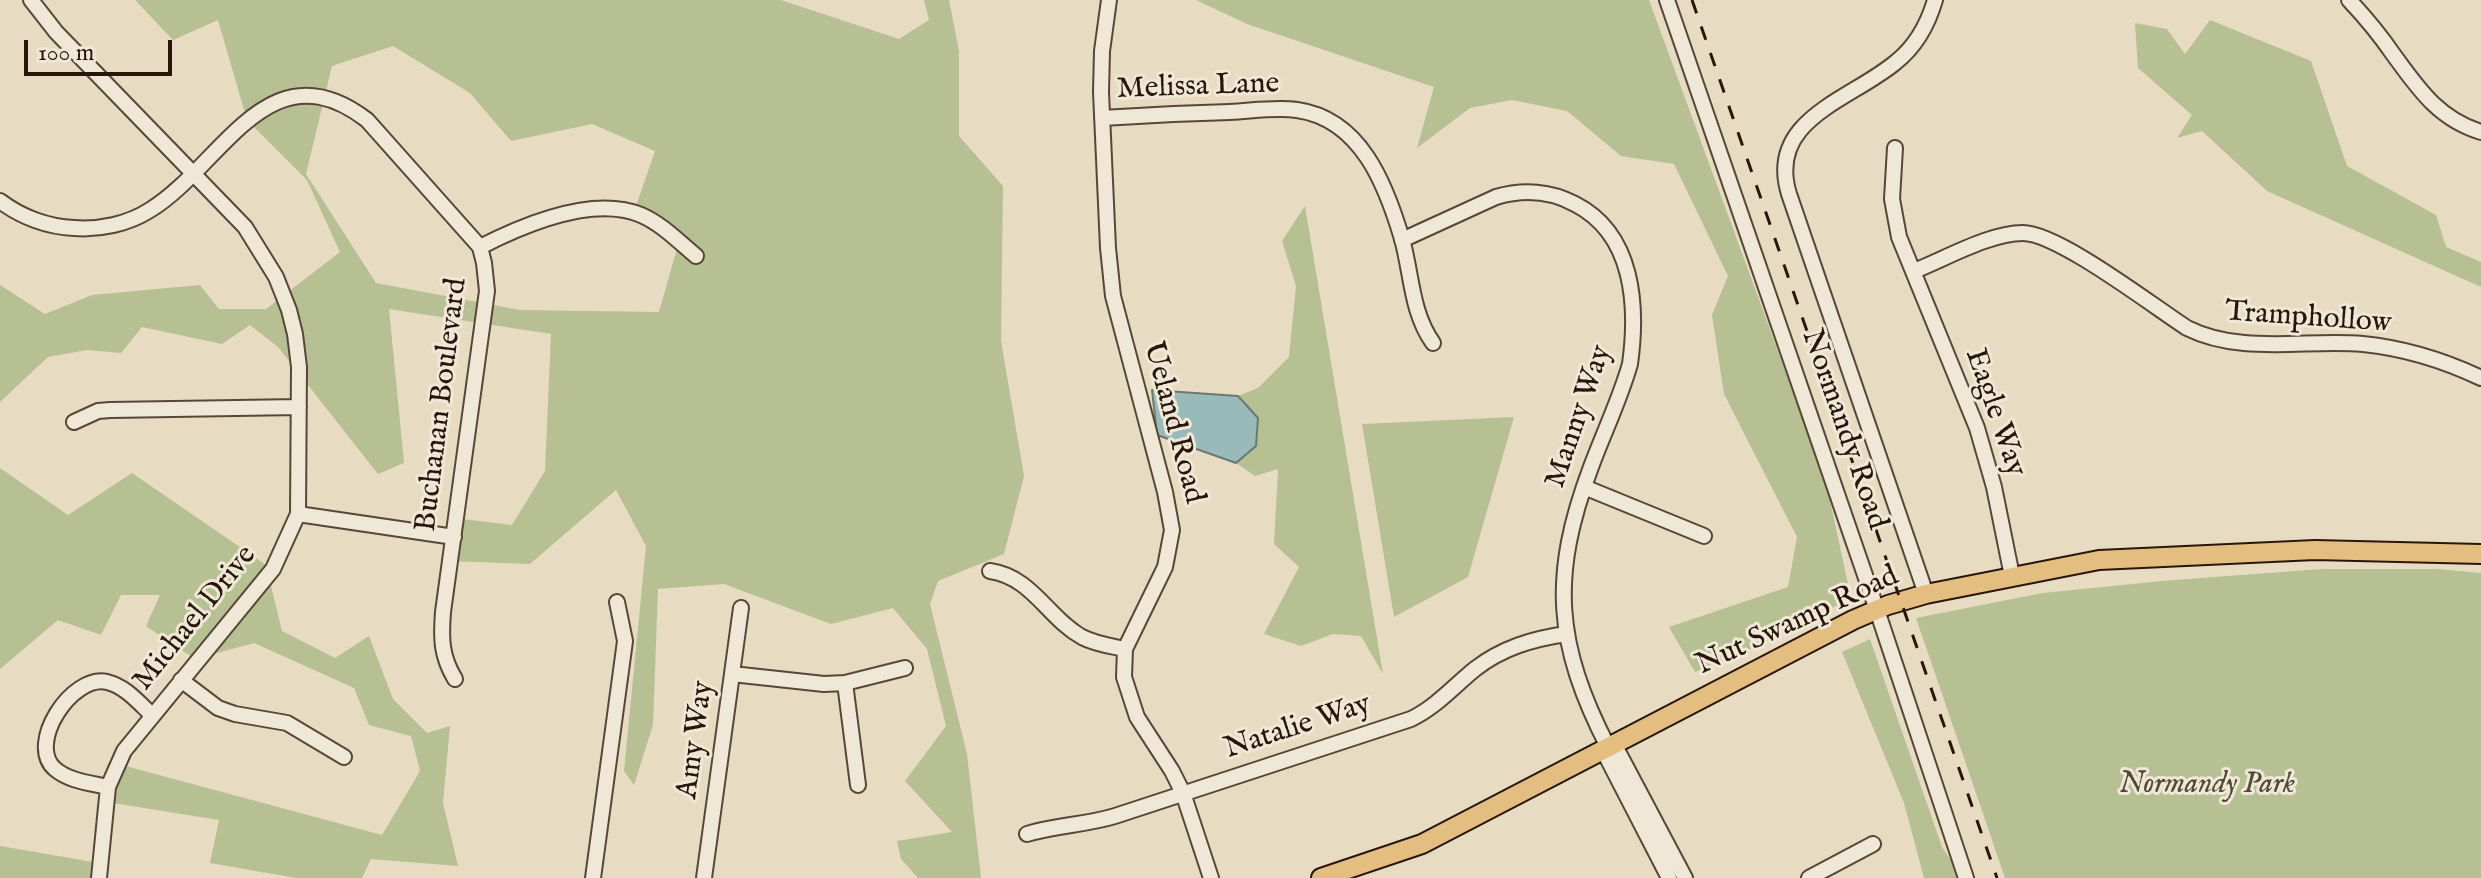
<!DOCTYPE html>
<html>
<head>
<meta charset="utf-8">
<style>
  body { margin:0 }
  #map { position:relative; width:2481px; height:878px; overflow:hidden; background:#e7dbc2; font-family:"IM FELL English",serif }
  canvas { display:block }
  .scale { position:absolute; left:24px; top:40px; width:148px; height:36px; box-sizing:border-box; border:4px solid #28160a; border-top:0; padding-left:10px; font-size:24px; line-height:28px; white-space:nowrap; color:#28160a; -webkit-text-stroke:6px #efe8d7; paint-order:stroke }
</style>
</head>
<body>
<div id="map">
<canvas width="2481" height="878"></canvas>
<div class="scale">100 m</div>
</div>
<script>
const context = document.querySelector('canvas').getContext('2d');
context.lineJoin = 'round';
function fill(path, color) { context.fillStyle = color; context.fill(path, 'evenodd'); }
function strokePath(path, color, width, dash) { context.strokeStyle = color; context.lineWidth = width; context.lineCap = dash ? 'butt' : 'round'; context.setLineDash(dash || []); context.stroke(path); }
function label(font, color, halo, rows, align = 'center') {
  context.font = font + ' "IM FELL English",serif'; context.lineWidth = 6; context.setLineDash([]); context.textBaseline = 'middle'; context.strokeStyle = halo; context.fillStyle = color; for (const [text, x, y, turn = 0] of rows) {
    context.save(); context.translate(x, y); context.rotate((+turn || 0) * Math.PI / 180); context.textAlign = isNaN(turn) ? turn : align; if (halo) context.strokeText(text, 0, 0); context.fillText(text, 0, 0); context.restore();
  }
}
fill(new Path2D(`
  M135,0H781L899,39L929,20L924,0H949L959,51V136L1003,186L1001,341L1024,476L1004,554L938,581L930,604L967,754L981,878H918L901,859L897,841L952,832L905,781L946,726L927,649L893,608L831,624L724,584L658,589L653,725L634,785L624,771L646,546L616,490L530,564L448,561L454,518L512,525L545,471L551,334L389,309L404,463L378,474L278,347L250,325L222,344L142,327L121,353L87,350L48,357L0,402V285L45,314L92,295L200,285L219,309H266L340,252L307,180L247,120L218,20L173,40ZM393,46L470,93L511,141L592,124L655,151L634,212L678,245L659,312L520,310L376,283L306,174L332,66Z
  M1196,0H1649L1826,482L1851,598L1762,644L1695,672L1669,627L1788,587L1797,537L1724,394L1712,315L1728,276L1674,164L1621,156L1567,111L1512,100L1470,108L1417,148L1434,87L1247,24Z
  M2210,20L2311,61L2347,166L2436,215L2446,247L2481,262V287L2267,191L2202,131L2177,138L2192,115L2138,68L2135,23L2167,29L2185,54Z
  M1305,206L1383,674L1361,636L1333,634L1301,646L1264,634L1299,567L1274,544L1278,469L1255,476L1236,463L1256,446L1258,418L1238,396L1258,388L1289,357L1296,286L1282,241Z
  M1514,417L1468,577L1394,617L1362,424Z
  M0,468L68,515L132,473L266,565L282,631L335,658L369,636L393,699L427,733L450,726L443,803L458,866L371,859L362,878H296L210,863L219,820L107,802L118,764L382,835L420,771L411,736L369,725L354,688L254,643L195,659L146,626L160,595H121L101,635L58,620L0,669Z
  M2321,569H2438L2481,573V878H2005L1916,618L2043,593L2162,581Z
  M1870,639L1942,847L1954,865L1958,878H1924L1904,803L1842,652Z
  M0,846L99,863V878H0Z`), '#b6c093');
const water = new Path2D(`
  M1152,390L1238,396L1258,418L1256,446L1236,463L1157,435Z`);
fill(water, '#98bab9');
strokePath(water, '#6b7873', 2);
const minor = new Path2D(`
  M31,0L56,32L245,227L276,277L289,310L295,334L299,367L298,514L273,569L124,751L108,787L99,878
  M1109,0L1102,51L1101,92L1108,248L1113,296L1165,492L1172,530L1165,567L1125,649L1124,677L1137,717L1172,771L1183,793L1211,878
  M1667,0L1877,610L1966,878
  M2349,0C2365,17 2380,35 2393,54C2418,88 2438,119 2481,132
  M1102,118C1145,115 1188,113 1230,112C1252,111 1275,107 1297,110C1361,119 1386,185 1402,239C1412,275 1411,312 1433,343
  M1895,148L1892,199L1899,237L1977,428L1994,487L2012,576
  M0,201C21,217 48,227 74,228C100,230 128,224 150,210C222,166 268,44 367,120L480,247L484,263L487,291L443,612C441,638 441,656 455,679
  M1402,240L1496,197C1523,189 1551,191 1575,204C1634,234 1638,306 1630,364C1620,399 1604,432 1591,467C1550,576 1555,644 1608,747
  M480,247C523,225 593,195 641,215C662,224 679,242 696,256
  M1914,271C1945,259 1989,233 2023,233C2058,233 2153,306 2187,328C2241,355 2305,339 2363,344C2403,348 2445,361 2481,378
  M74,422L98,411L110,410L299,407
  M1584,487L1704,536
  M298,514L454,537
  M990,571C1032,577 1047,617 1082,637C1095,644 1111,646 1125,649
  M1926,594L1789,194C1766,119 1851,100 1896,62C1916,46 1928,24 1935,0
  M732,674L824,684L845,683L905,668
  M181,680L218,708L235,714L287,723L344,757
  M845,683L858,785
  M1614,744L1685,878
  M1603,750L1669,878
  M108,787C90,783 69,781 55,769C26,744 72,674 107,682C125,686 139,703 152,715
  M1027,834C1056,825 1086,825 1115,816L1411,719C1436,707 1454,686 1475,669C1502,648 1532,639 1566,634
  M593,878L625,641L617,602
  M704,878L741,608
  M1809,878L1873,844`);
const major = new Path2D(`
  M1321,878L1422,844L1853,620L1888,605L1926,594L2099,560L2315,550L2481,554`);
strokePath(minor, '#584738', 18);
strokePath(major, '#28160a', 22);
strokePath(minor, '#efe8d7', 14);
strokePath(major, '#e4be81', 18);
strokePath(new Path2D(`
  M1692,0L1997,878`), '#28160a', 3, [14, 14]);
label('30px', '#28160a', '#efe8d7', [
  ["Melissa Lane",1198,88,-2],
  ["Tramphollow",2308,319,4],
  ["Buchanan Boulevard",443,405,-83],
  ["Eagle Way",1994,413,71],
  ["Manny Way",1580,417,-71],
  ["Ueland Road",1172,423,75],
  ["Normandy Road",1843,430,71],
  ["Michael Drive",196,619,-51],
  ["Nut Swamp Road",1798,622,-25],
  ["Natalie Way",1298,728,-18],
  ["Amy Way",697,740,-82]
]);
label('italic 30px', '#534933', '#efe8d7', [
  ["Normandy Park",2207,786]
]);
</script>
</body>
</html>
